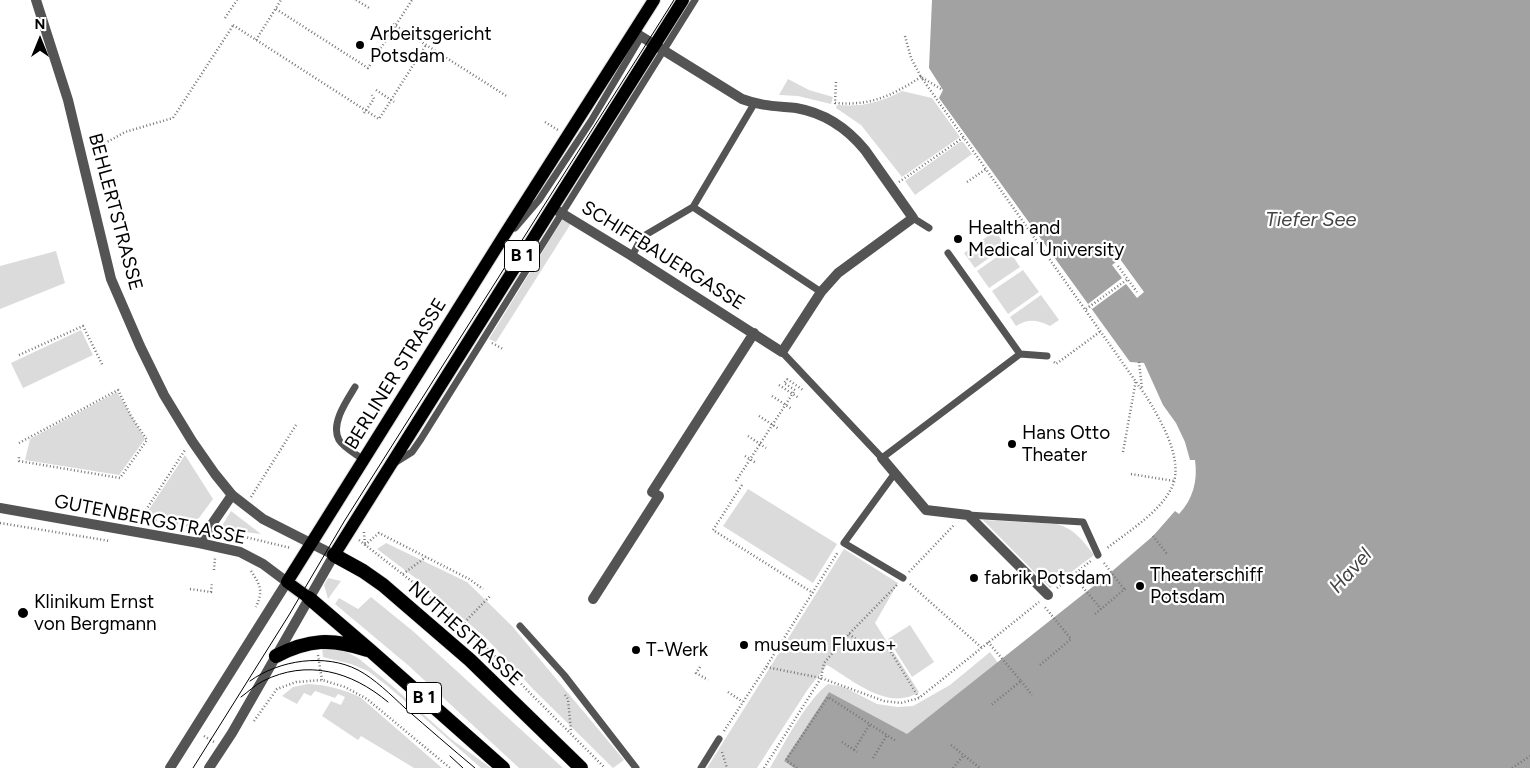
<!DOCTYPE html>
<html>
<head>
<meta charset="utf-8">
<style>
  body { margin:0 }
  #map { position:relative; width:1530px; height:768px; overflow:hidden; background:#fff; font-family:Figtree,sans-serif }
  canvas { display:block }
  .north { position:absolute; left:15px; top:15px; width:50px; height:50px; -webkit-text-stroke:4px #fff; paint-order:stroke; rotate:0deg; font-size:14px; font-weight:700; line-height:20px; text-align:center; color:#000 }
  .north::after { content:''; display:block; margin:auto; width:18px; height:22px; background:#000; clip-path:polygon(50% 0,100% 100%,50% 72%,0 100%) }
</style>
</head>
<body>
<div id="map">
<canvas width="1530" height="768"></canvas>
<div class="north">N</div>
</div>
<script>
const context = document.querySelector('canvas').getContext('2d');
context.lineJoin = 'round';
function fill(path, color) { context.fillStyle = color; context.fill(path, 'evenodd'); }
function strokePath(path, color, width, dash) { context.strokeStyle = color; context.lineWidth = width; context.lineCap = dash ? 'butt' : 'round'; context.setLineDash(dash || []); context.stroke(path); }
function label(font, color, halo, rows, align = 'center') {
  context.font = font + ' Figtree,sans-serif'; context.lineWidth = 4.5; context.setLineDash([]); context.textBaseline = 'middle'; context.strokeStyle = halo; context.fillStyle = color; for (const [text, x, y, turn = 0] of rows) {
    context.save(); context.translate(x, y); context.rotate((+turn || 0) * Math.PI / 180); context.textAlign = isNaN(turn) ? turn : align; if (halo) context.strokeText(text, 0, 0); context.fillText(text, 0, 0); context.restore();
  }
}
fill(new Path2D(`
  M788,79L809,90L833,97L831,104L798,96L779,95Z
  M902,91L932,98L960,137L902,177L861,125L836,108L837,105C861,107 880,103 902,91Z
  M960,142H963L972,154L915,195L905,181Z
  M562,220L570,223V225L496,342L489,339Z
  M995,231L1006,246L975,268L964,253Z
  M1008,249L1020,267L989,288L977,271Z
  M56,251L65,283L0,309V266Z
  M1023,270L1039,292L1008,314L992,291Z
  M1041,295L1059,320L1050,326C1038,320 1028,318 1016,326L1010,317Z
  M81,330L93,355L23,388L11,363Z
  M117,392L145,439L119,475L25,460L30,439Z
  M185,455L213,499L199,518L191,522L146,514Z
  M748,489L837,544L813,583L723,526Z
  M231,511L261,534L220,529Z
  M983,520L1057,524C1075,529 1083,541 1094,555L1050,588Z
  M386,543L467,582L512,626L624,760L613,768L533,689L487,639L422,583L377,549Z
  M844,549L898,583L875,623L919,692C888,712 853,680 827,665L808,689L757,768H707Z
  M328,578L341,581L328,599L324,585Z
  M371,597L414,632L563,768H519L409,666L335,604L339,598L358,609Z
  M910,625L934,662L912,677L888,639Z
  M322,647L343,650L358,658L389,683L451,739L491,768H481L390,688L368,671L351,664L323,657Z
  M990,652L998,663L907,735L829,692L784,761L794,768H770C784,744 806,701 828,684L844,687L877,704L897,707L913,706L950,685Z
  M308,684C327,685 343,689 360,697L442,768H414L361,736L358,740L322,716L331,701L341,705L345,697L338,694L335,698L315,691L311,696L304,693L297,704L282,696L293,687Z`), '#dbdbdb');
fill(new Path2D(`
  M932,0H1530V768H794L784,761L829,692L907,734L1110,573L1153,536L1175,511L1179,514C1193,499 1198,481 1195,460H1190L1185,442L1176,423L1163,405L1144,363L1130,362L939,98L943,90L929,68Z`), '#a2a2a2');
fill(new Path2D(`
  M1120,259L1144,292L1137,298L1126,284L1092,309L1088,304L1122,278L1112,265Z`), '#fff');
const primary = new Path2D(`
  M334,555L683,0
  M309,598L287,582L505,234L654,0`);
const trunk = new Path2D(`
  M334,555L363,571L383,585L470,660L581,768
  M309,598L372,652L503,768
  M276,656C309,639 332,638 367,650`);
strokePath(primary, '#dbdbdb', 14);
strokePath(trunk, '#dbdbdb', 15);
strokePath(new Path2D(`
  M356,0L371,9
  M276,9L368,68L412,0
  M225,18L237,0
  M393,24L508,97
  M233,25L379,119L426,45
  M905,36L911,58L921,77L941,89
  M256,40L281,0
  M836,82L835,103C871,106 891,96 921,77L1146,396C1160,419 1186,462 1171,489C1159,513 1126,533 1106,549
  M376,90L394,102
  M364,113L374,99L372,95
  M545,122L558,130
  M91,147L109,141L125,132L173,118L234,24
  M899,182L964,137
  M967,182L986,169
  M1118,266L1137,292
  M1086,309L1128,279
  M492,343L503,349
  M19,355L83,326L103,366
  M1054,362L1056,364L1101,331
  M1139,362L1142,388
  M787,379L803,390
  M779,385L799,398
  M772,396L792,409
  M759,416L779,429
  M748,436L766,448
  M19,443L118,390L131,416L147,440L120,478L19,461V457
  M1123,452L1136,380
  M745,456L756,463
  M1131,474L1174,481
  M736,481L795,390L784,383L787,379
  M742,485L713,530L813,593
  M251,497L296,425
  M97,512L108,511L197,527
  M142,516L185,450
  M0,523L110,541
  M220,531L291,548
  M364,532L365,545
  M1153,536L1167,554
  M359,540L419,587L483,644L530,693L605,768
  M365,545L379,533L469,579L483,589
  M1104,563L1124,589
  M214,570L215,558
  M251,571C261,586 263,591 256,607
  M909,572L954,525
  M403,574L426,557
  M1076,579L1101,609
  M910,584L982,648
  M1057,588L1092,560
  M190,589L211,592L212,582
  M1095,614L1126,588
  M462,625L490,596
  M849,634L872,651L885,642L919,698
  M988,642L1021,681L990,706
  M318,655L322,680
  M1040,665L1071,639L1044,606
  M700,667L696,673L708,680
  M766,667L838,552
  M1021,681L1032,695
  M728,692L743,702
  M565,695L568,699L571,731
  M254,721L277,689L296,682L322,680L345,687L367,699L450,768
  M724,731L766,667L821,678L884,701L901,703L919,698L1039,602
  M204,736L214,742
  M842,742L857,752
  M951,745L980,768
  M854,750L870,724
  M722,752L727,768
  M873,758L887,735
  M764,768L821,678L824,663L849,634L897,585
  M797,768L786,760L828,697L896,741
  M953,768L963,756
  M1512,768L1530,756`), '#767676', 2.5, [1, 2.5]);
strokePath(new Path2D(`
  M693,207L821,292
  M913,218L929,228
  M515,228L539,200L591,121L641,37
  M948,253L1020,354
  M632,256L642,237L693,207L754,104
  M782,352L882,458L1020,354
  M1020,354L1047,356
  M355,387C347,400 330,424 339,440C344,448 356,454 364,460
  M396,462L412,452L421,439L695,0
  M895,473L844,543L903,578
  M968,515L1083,522L1098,555
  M520,626L564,675L636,768
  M701,768L719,739`), '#545454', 7);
strokePath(new Path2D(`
  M553,208L632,256L782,352L821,292L838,273L913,218L865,150C847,128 825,113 796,108C777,106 760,106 742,99L634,32
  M882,458L926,510L968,515L1048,595
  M199,543L232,495
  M593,599L659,496L652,492L754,333`), '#545454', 10);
strokePath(new Path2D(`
  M36,0L68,100L111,279L140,346L164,395L192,441L215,474L232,495L263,519L334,555L232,733L209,768
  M0,508L199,543L240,552L263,564L287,582L170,768`), '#545454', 10);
strokePath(primary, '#000', 12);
strokePath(trunk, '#000', 14);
strokePath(new Path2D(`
  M250,681C279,660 325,653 358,670C375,679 391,695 405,708C428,728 451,748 475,768
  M241,697C248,692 255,685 263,681C307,659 351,671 388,702
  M450,756L463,768
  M193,768L289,615L345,520L674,0`), '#000', 1);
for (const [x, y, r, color] of [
  [360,45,5,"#000"],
  [958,239,5,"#000"],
  [1012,444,5,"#000"],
  [974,578,5,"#000"],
  [1140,586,5,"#000"],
  [23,613,6,"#000"],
  [744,645,5,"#000"],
  [636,650,5,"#000"]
]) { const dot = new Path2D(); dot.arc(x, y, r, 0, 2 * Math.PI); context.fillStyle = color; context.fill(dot); strokePath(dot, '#fff', 2); }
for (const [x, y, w] of [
  [522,256,35],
  [424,698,35]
]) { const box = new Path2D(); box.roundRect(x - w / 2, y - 15.5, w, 31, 4); context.fillStyle = '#fff'; context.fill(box); strokePath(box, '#000', 1); }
label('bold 18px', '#000', null, [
  ["B 1",522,256],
  ["B 1",424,698]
]);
label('19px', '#000', '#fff', [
  ["Arbeitsgericht",370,34],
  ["Potsdam",370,56],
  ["Health and",968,228],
  ["Medical University",968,250],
  ["Hans Otto",1022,433],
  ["Theater",1022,455],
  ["Theaterschiff",1150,575],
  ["Potsdam",1150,597],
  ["fabrik Potsdam",984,578],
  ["Klinikum Ernst",34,602],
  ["von Bergmann",34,624],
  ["museum Fluxus+",754,645],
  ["T-Werk",646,650]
], 'left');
label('19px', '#000', '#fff', [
  ["BEHLERTSTRASSE",115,212,75],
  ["SCHIFFBAUERGASSE",663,256,32],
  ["BERLINER STRASSE",396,374,-58],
  ["GUTENBERGSTRASSE",150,520,11],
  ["NUTHESTRASSE",465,634,42]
]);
label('italic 20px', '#434343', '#fff', [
  ["Tiefer See",1311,220],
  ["Havel",1351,571,-48]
]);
</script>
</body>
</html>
